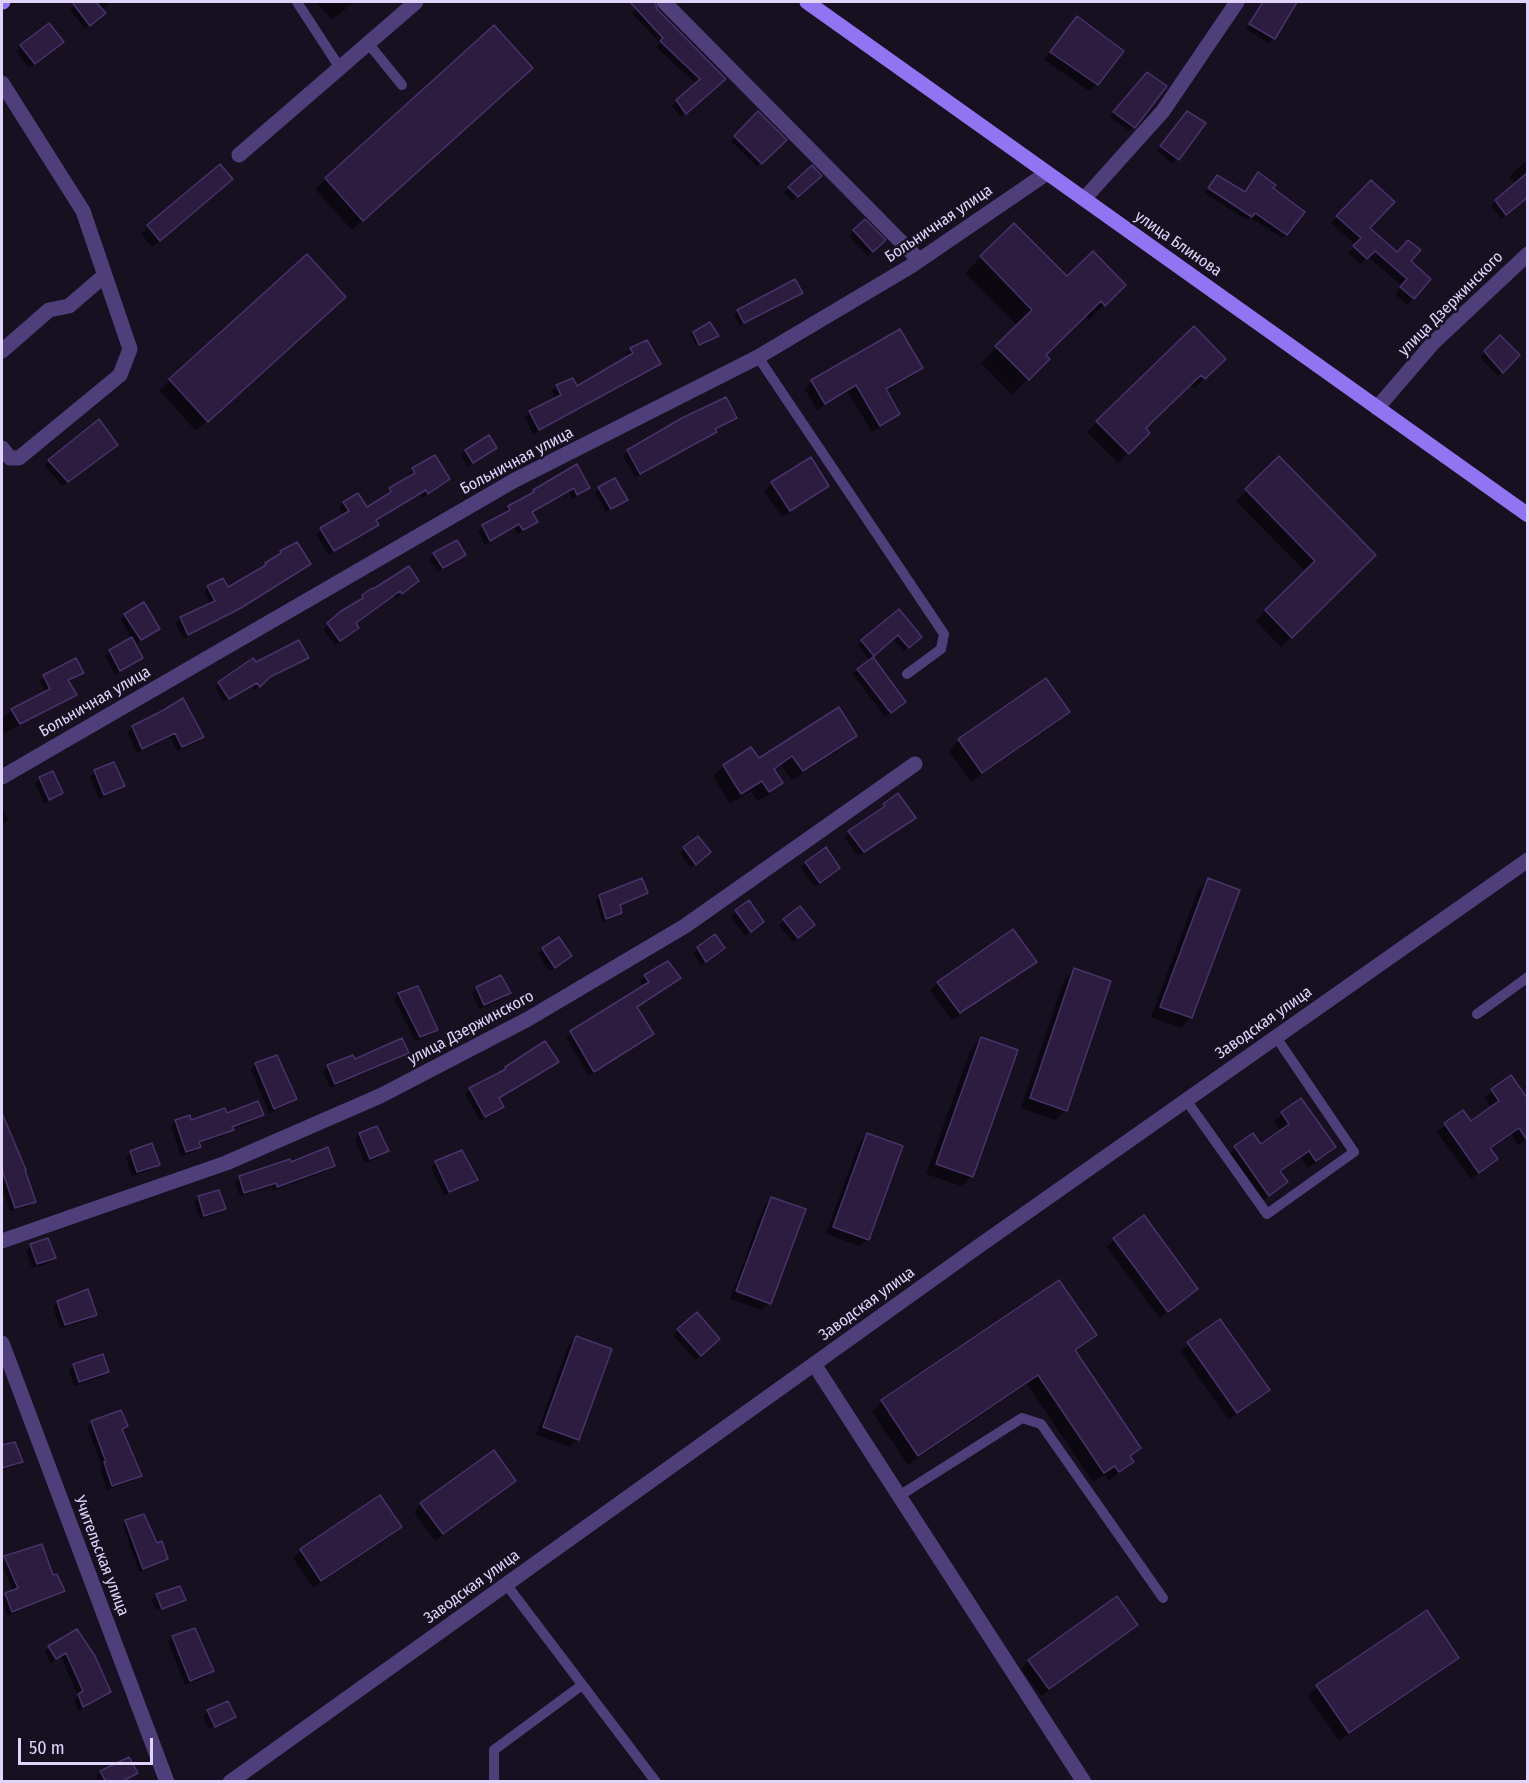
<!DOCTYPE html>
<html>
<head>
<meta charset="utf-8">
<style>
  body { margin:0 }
  #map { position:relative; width:1529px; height:1783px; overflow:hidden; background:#161021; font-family:"Fira Sans Condensed",sans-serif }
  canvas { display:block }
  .frame { position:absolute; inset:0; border:3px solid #e0d4fb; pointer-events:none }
  .scale { position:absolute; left:18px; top:1738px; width:135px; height:27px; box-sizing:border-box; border:3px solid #e0d4fb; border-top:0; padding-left:8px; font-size:18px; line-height:21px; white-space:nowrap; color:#e0d4fb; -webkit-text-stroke:4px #161021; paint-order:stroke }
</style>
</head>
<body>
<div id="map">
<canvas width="1529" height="1783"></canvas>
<div class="frame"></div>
<div class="scale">50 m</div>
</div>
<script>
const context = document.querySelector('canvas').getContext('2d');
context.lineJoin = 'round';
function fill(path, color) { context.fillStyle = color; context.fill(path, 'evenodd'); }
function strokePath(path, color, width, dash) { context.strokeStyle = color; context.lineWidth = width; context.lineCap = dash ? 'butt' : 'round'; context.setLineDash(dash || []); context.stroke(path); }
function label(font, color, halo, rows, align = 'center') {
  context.font = font + ' "Fira Sans Condensed",sans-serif'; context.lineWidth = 5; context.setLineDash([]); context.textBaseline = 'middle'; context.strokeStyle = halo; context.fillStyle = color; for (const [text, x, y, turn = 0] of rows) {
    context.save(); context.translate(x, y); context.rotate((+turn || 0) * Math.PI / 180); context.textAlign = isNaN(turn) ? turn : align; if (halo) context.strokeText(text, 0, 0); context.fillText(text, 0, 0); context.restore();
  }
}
fill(new Path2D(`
  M79,2H112L101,10L100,18L85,29L70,10Z
  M316,2H354L332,20Z
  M644,2H654L656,10L720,83L681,117L672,106L696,84L656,47L660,43L632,13Z
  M1265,2H1296L1269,43L1246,29Z
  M49,25L58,46L29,68L16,51Z
  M1070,25L1097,84L1089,91L1044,60Z
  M494,28L520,78L352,230L315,189Z
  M1142,79L1133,127L1129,131L1110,117Z
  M758,114L785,140L757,167L731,141Z
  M1182,118L1204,123L1173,164L1157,151Z
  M1528,159V186L1524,189L1509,177Z
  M219,166L223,187L152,247L141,234Z
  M812,167L815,180L792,201L784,193Z
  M1217,176L1244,193L1254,178L1271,189L1286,234L1282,238L1250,217L1247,220L1205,193Z
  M1371,183L1368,228L1397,254L1429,279L1407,305L1395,294L1402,286L1368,257L1360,264L1348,253L1356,245L1331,223Z
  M1514,186L1521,202L1501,219L1491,206Z
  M865,221L884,240L868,256L849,236Z
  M1014,225L1067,278L1124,285L1089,320L1084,316L1044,355L1048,359L1012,395L981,363L1018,326L965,273Z
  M307,256L333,307L196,431L159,390Z
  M801,293L797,297L740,326L734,315L738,311Z
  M709,324L714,337L697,346L691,335Z
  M1194,328L1224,359L1194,389L1190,384L1144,429L1148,433L1118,463L1087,432Z
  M1500,337L1518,355L1498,376L1480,357Z
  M631,350L660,364L655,369L533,434L525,417L530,412L556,399L552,391L557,386L577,388L628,358L626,354Z
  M921,368L913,376L886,391L898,413L891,421L872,432L848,392L817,410L805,389L812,382Z
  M735,417L730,422L714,430L715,432L710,436L635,477L623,456L628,451Z
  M495,448L468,467L461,456L466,451Z
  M111,449L62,486L45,466L49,461Z
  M1279,458L1374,555L1281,647L1256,621L1306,572L1236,501Z
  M811,459L827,486L820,493L782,517L764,491L772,484Z
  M576,466L588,488L584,493L572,499L569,492L531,513L536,522L531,526L518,534L514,528L485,545L478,531L483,526L506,514L504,512L509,507Z
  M413,470L448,479L423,497L421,494L374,521L377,525L373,529L329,555L316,534L344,516L339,507L344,503L366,509L387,496L386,494L389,491L394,499L411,477L408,474Z
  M599,488L626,500L606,512L595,493Z
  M281,552L309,564L234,612L183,639L176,623L181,618L210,605L204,592L208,588L228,589L261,569Z
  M434,554H464L438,572L429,559Z
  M412,586L396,598L394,595L354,624L352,632L335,645L323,629L363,596Z
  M899,611L916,641L904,651L893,638L871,657L904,702L885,717L853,674L870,661L858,645Z
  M125,615L158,629L135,645L141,658L115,675L105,656L132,639L121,620Z
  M307,657L303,661L264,681L255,690L252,686L224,702L215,687L256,664Z
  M82,672L68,682L75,694L70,699L2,734V718L12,710L46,693L40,681L44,677Z
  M1068,712L1058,722L971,782L949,751L959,740Z
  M133,727L202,737L198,742L177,751L170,737L137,753L128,732Z
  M855,736L845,746L792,780L781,765L773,770L781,783L771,793L758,801L751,791L730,804L713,776L724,766L758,760Z
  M95,772L123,785L119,790L99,799L90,777Z
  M52,773L61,792L44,804L35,783L40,779Z
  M884,805L909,822L858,856L844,837L880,811L879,810Z
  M2,807L8,820L2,826Z
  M684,848L704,856L691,868L680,853Z
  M806,863L838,868L814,887L801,867Z
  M1208,880L1191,1017L1181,1028L1151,1017L1198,890Z
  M646,893L642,897L618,906L621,913L617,916L602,922L596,900L600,896Z
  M749,902L758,926L745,936L731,916Z
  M800,908L809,929L793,942L779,925Z
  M698,948L719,952L701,965L693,953Z
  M543,949L566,960L549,971L538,954Z
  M1036,962L1028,969L952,1020L930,990L938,983Z
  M668,963L679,978L636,1008L652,1034L589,1076L566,1037L644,986L640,981L645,977Z
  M1075,970L1066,1110L1055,1120L1021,1108L1064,980Z
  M477,988L509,993L505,998L479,1009L472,993Z
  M399,994L437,1029L432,1034L415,1041L394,999Z
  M981,1038L972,1176L961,1186L926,1174L971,1049Z
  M408,1053L403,1057L330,1088L323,1071L328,1066Z
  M557,1062L552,1067L498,1099L503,1107L498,1112L480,1121L465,1094L470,1089L506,1069Z
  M256,1064L295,1099L290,1104L269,1113L251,1069Z
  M1511,1077L1528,1100V1138L1518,1145L1511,1134L1489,1149L1496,1159L1471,1179L1437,1132L1463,1112L1471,1123L1491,1108L1484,1098Z
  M1301,1100L1334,1147L1308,1168L1301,1157L1279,1172L1286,1182L1261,1202L1227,1155L1253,1135L1261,1146L1281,1131L1274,1121Z
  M226,1115H262L257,1120L232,1129L227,1134L199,1144V1147L195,1151L181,1156L171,1126L176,1121L190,1122Z
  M2,1117L25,1169L34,1201L30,1206L10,1211L2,1187Z
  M360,1134L387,1151L382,1156L365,1163L355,1139Z
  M867,1135L868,1239L860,1246L826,1234L859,1143Z
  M131,1152L158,1165L153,1169L132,1176L126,1157Z
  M436,1162L476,1180L471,1184L444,1195L431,1167Z
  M291,1164L334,1166L329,1170L273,1191L272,1186L240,1196L235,1182L240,1178Z
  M199,1198L224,1208L219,1213L200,1219L194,1202Z
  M772,1199L769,1303L762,1310L730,1299L764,1206Z
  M1114,1239L1196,1289L1160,1318L1107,1247Z
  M31,1246L55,1258L50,1263L32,1268L26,1251Z
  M58,1302L95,1314L90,1319L60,1329L53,1307Z
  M697,1314L718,1339L695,1360L673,1335Z
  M1220,1321L1268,1390L1229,1420L1180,1351Z
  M1095,1335L1074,1352L1139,1448L1129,1458L1132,1462L1109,1481L1104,1475L1093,1482L1027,1384L908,1465L872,1412L882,1401Z
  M576,1338L578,1439L570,1447L536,1435L568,1346Z
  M74,1365L107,1372L103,1376L74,1386L69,1370Z
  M92,1422L126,1426L121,1431L140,1475L135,1480L107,1490L100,1469L102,1466L87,1427Z
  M14,1444L21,1462L17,1466L2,1470V1447Z
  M514,1481L507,1488L435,1541L414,1512L421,1504Z
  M380,1497L400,1527L393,1534L313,1588L293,1558L301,1550Z
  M126,1522L156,1545L166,1559L163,1562L139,1572L123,1525Z
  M5,1557L52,1577L63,1590L58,1595L7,1616L2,1598L13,1591L2,1565V1561Z
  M157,1595L184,1599L181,1603V1600L156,1610L152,1600Z
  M1116,1598L1136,1625L1128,1632L1041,1696L1021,1669L1029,1661Z
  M194,1630L212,1671L207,1676L185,1685L168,1642L172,1637Z
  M49,1647L93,1657L110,1692L105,1697L78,1711L74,1700L78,1696L61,1656L51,1663L45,1652Z
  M1457,1657L1448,1667L1339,1741L1308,1696L1317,1687Z
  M208,1712L234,1717L230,1720V1718L209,1729L203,1716Z
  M128,1759L136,1773L131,1777L123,1782H98L96,1777L100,1772Z`), '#0007');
const building = new Path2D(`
  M72,2H96L106,13L90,26Z
  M630,2H655L657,9L726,79L686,114L676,100L700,79L660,41L663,38Z
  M1263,2H1297L1275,39L1249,24Z
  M1077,16L1124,51L1098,85L1050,52Z
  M49,23L64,42L35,64L20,45Z
  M494,25L533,68L363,221L325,178Z
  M1147,72L1167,86L1135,128L1113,112Z
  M758,111L787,140L762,164L734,136Z
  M1187,111L1206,123L1179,160L1160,146Z
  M220,164L233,179L160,241L147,225Z
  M812,165L822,176L798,197L788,187Z
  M1258,172L1276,185L1273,188L1305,212L1287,235L1255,213L1252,217L1208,188L1217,175L1245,192Z
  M1527,173V198L1506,215L1495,200Z
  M1371,180L1395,202L1370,228L1397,252L1408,240L1421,250L1411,261L1431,279L1414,299L1400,287L1407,279L1375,251L1367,259L1353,246L1361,238L1336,216Z
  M865,219L886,240L873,252L853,230Z
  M1014,223L1067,276L1093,251L1126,285L1105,306L1101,301L1046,355L1050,359L1029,380L995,346L1032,310L980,256Z
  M307,254L346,297L208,422L169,379Z
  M795,279L803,293L744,323L737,310Z
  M710,322L719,336L699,345L693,332Z
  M1194,326L1226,359L1205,379L1201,375L1146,428L1150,433L1129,454L1096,421Z
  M900,329L923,368L886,389L900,414L880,426L856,385L825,404L811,380Z
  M1500,335L1520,355L1503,373L1484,351Z
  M647,340L661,364L539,430L529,411L561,395L556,385L573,378L577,386L633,353L630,348Z
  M726,397L737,418L715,429L717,432L640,474L627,450L682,418Z
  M99,419L118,445L68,482L48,460Z
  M489,435L497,448L473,463L465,450Z
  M435,455L450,479L428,494L426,490L376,520L379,525L334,551L320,528L349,511L343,502L358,493L367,507L391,492L389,488L415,473L412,468Z
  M1279,456L1376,555L1292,638L1265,610L1315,561L1245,489Z
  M811,457L829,486L790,511L771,482Z
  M577,464L590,488L577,495L574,488L532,512L538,522L523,530L519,524L490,541L482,525L510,510L508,506L534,492L533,490Z
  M615,478L628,500L611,509L598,487Z
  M457,540L466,555L443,568L433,553Z
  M297,542L311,564L241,608L188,635L180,617L215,601L207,586L223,578L228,587L266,565L265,563L281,553L280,551Z
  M409,566L419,581L402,594L400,591L356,623L359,628L340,641L327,623L341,611L363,598L362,595L372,588L373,589Z
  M144,602L160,629L141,640L124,614Z
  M899,609L922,637L909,648L898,635L874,656L861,640Z
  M132,637L143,658L120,671L109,650Z
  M299,640L309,658L270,677L260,687L257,683L229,699L218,682L253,658L256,662Z
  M873,657L906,702L891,713L857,669Z
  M76,658L84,673L68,680L77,695L20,724L11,709L50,689L43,675Z
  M1046,678L1070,712L982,773L958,739Z
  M183,698L204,737L182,747L175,733L142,749L132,726L162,711Z
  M839,707L857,736L803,771L792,756L774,769L783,783L769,792L762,781L741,794L723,765L751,747L759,758Z
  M114,762L125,786L104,795L94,770Z
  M53,771L63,793L49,800L39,777Z
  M898,793L916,818L864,852L848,831L885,806L883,804Z
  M698,836L711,852L696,865L683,847Z
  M826,847L840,868L820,883L805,862Z
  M642,878L648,893L620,905L622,913L606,919L599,895Z
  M1208,878L1240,890L1192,1018L1160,1007Z
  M749,900L764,922L751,932L735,910Z
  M800,906L815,925L798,938L783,919Z
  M1013,929L1037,962L960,1013L937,982Z
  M715,934L725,948L706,962L697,947Z
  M559,937L572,956L555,968L542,948Z
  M668,961L681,978L637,1007L654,1034L594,1072L570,1031L649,982L644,975Z
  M1074,968L1111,981L1067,1111L1030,1098Z
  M501,975L511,993L484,1005L476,987Z
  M418,986L438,1030L420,1037L398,993Z
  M981,1037L1018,1050L973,1177L936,1164Z
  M402,1038L409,1053L335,1084L327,1065L353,1055L355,1059Z
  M545,1041L559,1062L499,1098L504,1107L485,1117L469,1088L506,1069L505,1067Z
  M277,1055L297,1099L274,1109L255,1063Z
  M1511,1075L1527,1098V1140L1519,1128L1490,1148L1498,1159L1479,1173L1444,1123L1463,1110L1471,1121L1499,1101L1491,1089Z
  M1301,1098L1336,1147L1316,1161L1309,1151L1280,1171L1288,1182L1269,1196L1234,1146L1253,1133L1261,1144L1289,1124L1281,1112Z
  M258,1101L264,1115L232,1127L234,1130L199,1142L201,1147L186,1152L175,1120L190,1115L191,1120L225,1108L227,1113Z
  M2,1113L26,1170H25L36,1202L15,1208L2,1170Z
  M377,1126L389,1151L370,1159L359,1133Z
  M867,1133L903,1146L869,1240L833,1227Z
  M152,1143L160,1165L137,1172L130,1151Z
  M328,1147L335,1166L277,1187L276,1183L244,1193L239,1176L290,1159L291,1162Z
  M462,1150L478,1180L449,1192L435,1161Z
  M219,1190L226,1209L204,1216L198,1196Z
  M771,1197L806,1209L771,1304L736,1291Z
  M1144,1215L1198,1289L1168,1312L1113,1238Z
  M48,1238L56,1258L37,1264L30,1244Z
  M1059,1280L1097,1335L1075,1350L1141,1448L1130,1456L1134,1462L1119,1472L1115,1466L1104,1473L1038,1375L918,1456L881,1400Z
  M88,1289L97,1315L65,1325L57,1301Z
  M697,1312L720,1339L701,1356L677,1329Z
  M1220,1319L1270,1390L1237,1413L1187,1342Z
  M576,1336L612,1349L579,1440L543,1427Z
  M103,1354L109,1372L79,1382L73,1364Z
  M121,1410L128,1426L122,1429L142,1476L112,1486L104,1462H106L91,1421Z
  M15,1442L23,1462L2,1468V1445Z
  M494,1450L516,1481L443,1534L420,1503Z
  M380,1495L402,1527L321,1581L300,1549Z
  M144,1514L157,1543L162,1541L168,1559L143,1569L125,1520Z
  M42,1544L53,1575L57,1574L65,1591L12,1612L5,1593L18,1588L4,1556Z
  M180,1586L186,1600L162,1609L156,1594Z
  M1117,1596L1138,1625L1049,1689L1028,1660Z
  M1427,1610L1459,1658L1349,1733L1316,1685Z
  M195,1628L214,1671L190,1681L172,1636Z
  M77,1629L95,1656L111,1692L83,1707L78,1694L83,1691L66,1653L56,1659L48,1646Z
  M228,1701L236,1717L215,1727L207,1710Z
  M129,1757L138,1773L121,1782H106L100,1771Z`);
fill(building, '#2c1d40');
strokePath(building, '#48326a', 1.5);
strokePath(new Path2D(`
  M297,2L340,68
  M368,43L402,85
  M758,357L944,634L941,649L907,674
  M1477,1014L1528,977
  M1186,1100L1267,1214L1354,1152L1276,1037
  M899,1496L1022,1418L1041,1424L1163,1598
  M506,1584L656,1782
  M494,1782V1750L582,1685`), '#4e3f7b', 10);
strokePath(new Path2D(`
  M664,2L919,260
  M2,83L83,211L130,349L120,375L19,458H10L2,448
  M239,155L416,2
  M1084,199L1163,111L1237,2
  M2,351L49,310L69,306L105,275
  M1377,408L1433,343L1528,254
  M2,777L515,480L758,357L911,266L1047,173
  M2,1241L226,1163L380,1096L528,1019L685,926L915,764
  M2,1343L167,1782
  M814,1364L1084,1782
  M230,1782L979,1246L1528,860`), '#4e3f7b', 15);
strokePath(new Path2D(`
  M2,2H3
  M807,2L1528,515`), '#9174f2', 15);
label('16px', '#e0d4fb', '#161021', [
  ["Больничная улица",939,224,-34],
  ["улица Блинова",1178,244,35],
  ["улица Дзержинского",1451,304,-45],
  ["Больничная улица",517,461,-28],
  ["Больничная улица",95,702,-30],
  ["Заводская улица",1264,1023,-35],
  ["улица Дзержинского",471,1028,-28],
  ["Заводская улица",867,1304,-36],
  ["Учительская улица",101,1556,69],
  ["Заводская улица",472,1587,-36]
]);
</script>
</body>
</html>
